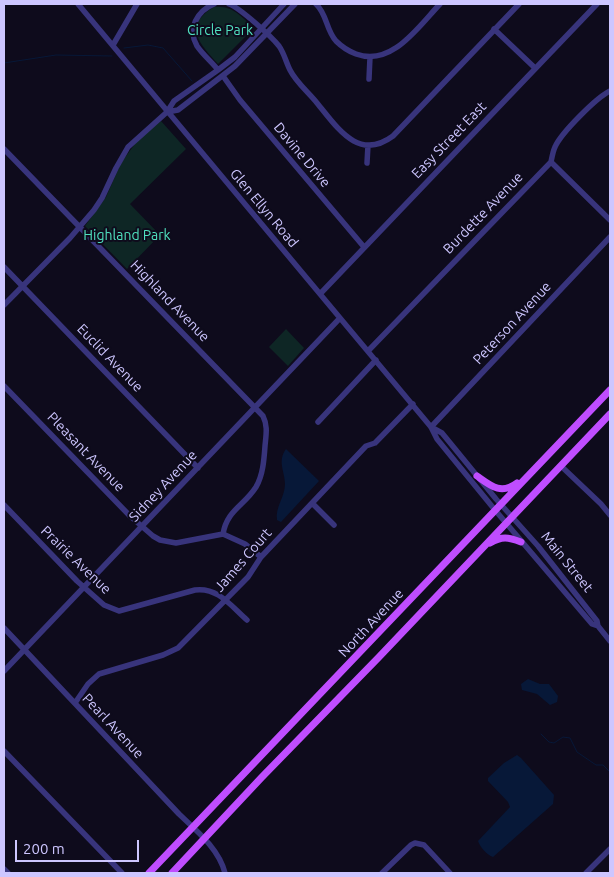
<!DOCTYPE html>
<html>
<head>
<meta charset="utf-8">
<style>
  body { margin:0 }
  #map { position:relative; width:614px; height:877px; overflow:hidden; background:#0e0b1c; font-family:Ubuntu,sans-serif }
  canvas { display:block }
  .frame { position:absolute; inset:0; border:5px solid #cdc6ff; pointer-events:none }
  .scale { position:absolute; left:15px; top:840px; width:124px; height:22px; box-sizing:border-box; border:2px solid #cdc6ff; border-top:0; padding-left:6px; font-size:15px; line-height:18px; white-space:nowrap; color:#cdc6ff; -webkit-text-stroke:4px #0e0b1c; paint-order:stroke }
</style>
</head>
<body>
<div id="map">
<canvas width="614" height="877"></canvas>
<div class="frame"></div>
<div class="scale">200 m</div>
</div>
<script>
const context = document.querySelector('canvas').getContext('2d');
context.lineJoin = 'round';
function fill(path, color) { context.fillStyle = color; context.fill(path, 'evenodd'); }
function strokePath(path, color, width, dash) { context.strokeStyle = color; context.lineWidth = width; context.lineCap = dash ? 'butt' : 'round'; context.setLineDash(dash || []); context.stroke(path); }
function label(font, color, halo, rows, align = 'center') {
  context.font = font + ' Ubuntu,sans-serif'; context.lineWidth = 4; context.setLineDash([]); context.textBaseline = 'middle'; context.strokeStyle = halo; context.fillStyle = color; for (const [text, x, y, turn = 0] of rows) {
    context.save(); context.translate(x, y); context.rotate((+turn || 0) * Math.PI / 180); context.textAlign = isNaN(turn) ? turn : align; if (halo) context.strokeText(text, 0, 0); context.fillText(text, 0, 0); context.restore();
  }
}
fill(new Path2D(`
  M214,7C233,5 241,17 254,28L218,64C200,44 182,26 214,7Z
  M161,121L186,149L130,204L160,235L127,269L85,226L106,197L121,163L137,141Z
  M286,329L304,348L288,366L269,347Z`), '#0e2625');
fill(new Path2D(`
  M286,449L319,481L281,522L277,520C275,507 285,497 285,484C285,472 277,461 286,449Z
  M528,679L540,684H549L558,696L557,702L550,705L537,694L522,690L521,684Z
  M517,755L521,758L554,795L553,804L493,857C487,855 480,847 478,841L510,807L508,802L488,781V778L504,763Z`), '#071838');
strokePath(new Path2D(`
  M124,48L148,45L163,48L192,81
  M4,63L56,55L112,56
  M541,734L549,742L554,743L563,737L570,738L577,752L596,765H603L610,772`), '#071838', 1);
strokePath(new Path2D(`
  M78,4L431,427L437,439L495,510L586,617L592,624L598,626L610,641
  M214,4C197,11 187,29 197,46C203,55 212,62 218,70
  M229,4C240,8 271,36 279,46C284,53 286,62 290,70C296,82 308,92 317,103C337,127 358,162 393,136L519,4
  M316,4C327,14 326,30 336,41C342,47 348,51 356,54C392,67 418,27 440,4
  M494,29L535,68
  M113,45L137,4
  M223,76L240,100L364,247
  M369,79L370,57
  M167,112L178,110L235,66L295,4
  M4,149L263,416C268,426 266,435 265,446C264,460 263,475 256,487C244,506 227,510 223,534
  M551,162L610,220
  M367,163L368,145
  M4,267L198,468
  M320,294L597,4
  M4,305L70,238L94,210L102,198L116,168L128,147L167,112L174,101L218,70L235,57L284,4
  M368,351L551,162C552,157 553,151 555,147C561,133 597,97 610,91
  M4,386L130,516L153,536L160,540L176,543L223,534L245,544L261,557
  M318,422L376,360
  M431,427L610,237
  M431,427L442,433L496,499L538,546L597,621L598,626
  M561,466L601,504L610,515
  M312,503L334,525
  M4,505L77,581L104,605L119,611L195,590C218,587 231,606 247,620
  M4,628L179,814C197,831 219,849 225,873
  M4,671L340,318
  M75,703L88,684L99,674L163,655L178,648L248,577L261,557L366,446L375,443L413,404
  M4,751L122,873
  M4,869L8,873
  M382,873L411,845L415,843L424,845L450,873
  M586,873L610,849`), '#38347c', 5.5);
strokePath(new Path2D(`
  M477,476C491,486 501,495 517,483
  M490,543C502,536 508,537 521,542
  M149,873L610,390
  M172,873L262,777L379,657L610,414`), '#bf4dff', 7);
label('14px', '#50e0bf', '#0e0b1c', [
  ["Circle Park",220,30],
  ["Highland Park",127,235]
]);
label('14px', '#cdc6ff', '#0e0b1c', [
  ["Easy Street East",449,140,-46],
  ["Davine Drive",302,155,50],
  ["Glen Ellyn Road",264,208,50],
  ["Burdette Avenue",483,213,-46],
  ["Highland Avenue",170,301,46],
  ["Peterson Avenue",512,323,-47],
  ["Euclid Avenue",110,358,46],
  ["Pleasant Avenue",86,452,46],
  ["Sidney Avenue",163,486,-47],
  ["Prairie Avenue",76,560,44],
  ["James Court",243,560,-49],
  ["Main Street",567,562,51],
  ["North Avenue",371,623,-47],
  ["Pearl Avenue",113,726,47]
]);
</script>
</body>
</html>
